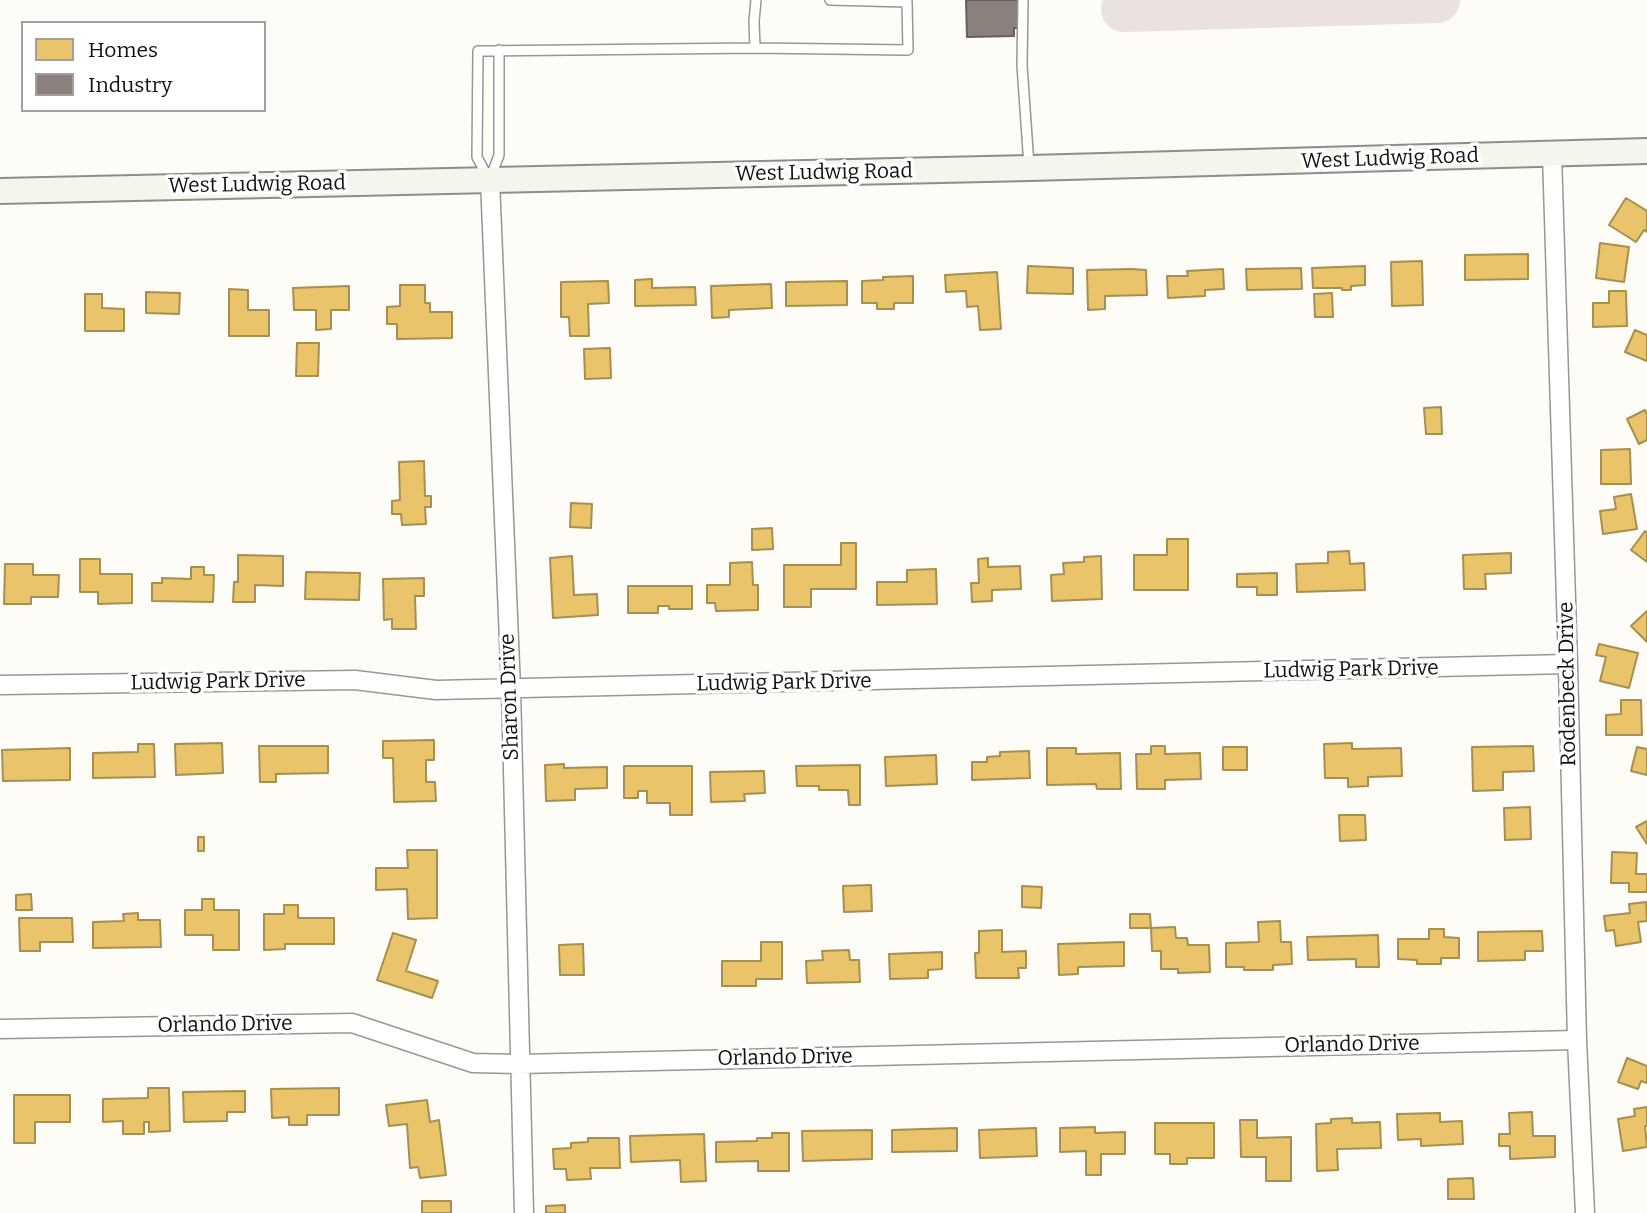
<!DOCTYPE html>
<html>
<head>
<meta charset="utf-8">
<style>
  body { margin:0 }
  #map { position:relative; width:1647px; height:1213px; overflow:hidden; background:#fdfcf7; font-family:Bitter,serif }
  canvas { display:block }
  .legend { position:absolute; left:21px; top:21px; width:245px; height:91px; box-sizing:border-box; background:#fff; border:2px solid #a0a0a0; margin:0; padding:9px 12px; list-style:none; font-size:21px; color:#111 }
  .legend li { display:flex; align-items:center; gap:14px; height:35px }
  .legend b { width:35px; border:2px solid #a0a0a0 }
</style>
</head>
<body>
<div id="map">
<canvas width="1647" height="1213"></canvas>
<ul class="legend">
<li><b style="height:19px;background:#e9c46a"></b>Homes</li>
<li><b style="height:19px;background:#8a817c"></b>Industry</li>
</ul>
</div>
<script>
const context = document.querySelector('canvas').getContext('2d');
context.lineJoin = 'round';
function fill(path, color) { context.fillStyle = color; context.fill(path, 'evenodd'); }
function strokePath(path, color, width, dash) { context.strokeStyle = color; context.lineWidth = width; context.lineCap = dash ? 'butt' : 'round'; context.setLineDash(dash || []); context.stroke(path); }
function label(font, color, halo, rows, align = 'center') {
  context.font = font + ' Bitter,serif'; context.lineWidth = 7; context.setLineDash([]); context.textBaseline = 'middle'; context.strokeStyle = halo; context.fillStyle = color; for (const [text, x, y, turn = 0] of rows) {
    context.save(); context.translate(x, y); context.rotate((+turn || 0) * Math.PI / 180); context.textAlign = isNaN(turn) ? turn : align; if (halo) context.strokeText(text, 0, 0); context.fillText(text, 0, 0); context.restore();
  }
}
const homes = new Path2D(`
  M1626,198L1647,211V232L1644,230L1636,242L1609,225Z
  M1600,243L1629,247L1624,282L1596,278Z
  M1528,254V279L1465,280V255Z
  M1422,261L1423,305L1392,306L1391,262Z
  M1028,266L1073,268V294L1027,293Z
  M1365,266V285L1351,286V290H1342V288H1313L1312,268Z
  M1301,268L1302,289L1247,290L1246,269Z
  M1131,269L1146,270L1147,295L1105,296V309L1088,310L1087,270Z
  M1223,269L1224,289L1205,290V296L1168,298L1167,276H1188L1187,271Z
  M997,272L1001,329L980,330L978,306L967,307L966,291L946,292L945,275Z
  M913,276V303H894V309H877V303H862V281L883,280V277Z
  M652,279V288L695,287L696,305L635,306V280Z
  M608,281L609,303L588,304L589,336H570L569,317H561V282Z
  M847,281V305L786,306V282Z
  M771,284L772,308L729,310V317L712,318L711,286Z
  M400,285H425V303H430V312H452V338L397,339V324H387V307L400,306Z
  M349,286V310H331V329L316,330V310H294L293,288Z
  M229,289L248,290V310H269V336H229Z
  M1609,291H1626L1627,326L1593,327V303H1609Z
  M146,292L180,293L179,314L146,313Z
  M1332,293L1333,317H1315L1314,294Z
  M85,294H102V308L124,309V331H85Z
  M1635,330L1647,335V361L1625,352Z
  M297,343H319L318,376H296Z
  M610,348L611,378L585,379L584,349Z
  M1441,407L1442,434H1426L1424,408Z
  M1645,410L1647,415V440L1639,444L1627,419Z
  M1630,449L1631,484H1601V450Z
  M424,461L425,496H431V507H425L426,524L402,525L401,514H392V501L400,500L399,462Z
  M1631,494L1637,529L1603,534L1600,511L1616,509L1614,497Z
  M571,503L592,504L591,528L570,527Z
  M772,528L773,549L752,550V529Z
  M1645,531L1647,533V562L1631,550Z
  M1167,539H1188V590H1134V555H1167Z
  M841,543H856V589H811V607H784V565H841Z
  M1349,551L1350,564L1364,563L1365,590L1297,592L1296,564L1328,563V552Z
  M1511,553V573L1485,574L1486,589H1464L1463,555Z
  M238,555L283,556V586L255,585V602H233L234,582H238Z
  M572,556L574,595L597,594L598,615L553,618L550,558Z
  M1101,556L1102,599L1052,601L1051,575L1064,574L1063,563L1084,562V557Z
  M988,558V567L1020,566L1021,589L992,590V601L972,602L971,583H979L978,559Z
  M80,559H100V574H132V603L98,604V592H80Z
  M752,562L753,585H758V610L716,611L715,603H707V585H730V563Z
  M5,564H33V575H59L58,597H31V604H4Z
  M191,567H204V575H214L213,602L152,601V583H162V578L191,579Z
  M936,569L937,604L877,605V582H907V570Z
  M306,572L360,573L359,600L305,599Z
  M1277,573V595H1257V587H1237V574Z
  M424,578V596H415L416,629H392V619L384,620L383,579Z
  M628,586H692V609H669V606H658V613H628Z
  M1647,611V642L1631,626Z
  M1599,644L1638,653L1629,688L1600,681L1606,657L1596,655Z
  M1621,700H1641L1642,735H1606V715L1621,714Z
  M434,740V760H426V782H435L436,801L394,802L393,758H383V741Z
  M222,743L223,773L176,775L175,744Z
  M1352,743V749L1401,748L1402,776L1368,777V786L1348,787V778H1325L1324,744Z
  M138,744H154L155,777L93,778V753L138,752Z
  M259,746H328V773L276,774V782H260Z
  M1151,746H1165V754L1200,753L1201,779L1165,780V789H1137L1136,754H1151Z
  M1533,746L1534,771L1503,772V790L1473,791L1472,747Z
  M1223,747H1247V770H1223Z
  M1637,747L1647,749V775L1631,771Z
  M70,748V780L3,781L2,750Z
  M1047,748H1076V754L1120,753L1121,789H1097L1096,784L1047,785Z
  M1029,751L1030,778L972,780V762H987V757L1000,756V752Z
  M936,755L937,784L886,786L885,757Z
  M564,764V768L607,767V788L575,789V800L546,801L545,765Z
  M860,765V805H849L848,790H819V786H797L796,766Z
  M624,766H692V815H670V803H647V791H638V798H624Z
  M764,771L765,793L744,794L745,801L711,802L710,772Z
  M1530,807L1531,839L1505,840L1504,808Z
  M1339,815H1365L1366,840L1340,841Z
  M1647,821V844L1636,827Z
  M198,837H204V851H198Z
  M407,850H437V918L408,919L407,889L376,890V868H408Z
  M1612,852L1637,853L1636,874H1647V892H1629V883H1611Z
  M871,885L872,911L844,912L843,886Z
  M1022,886L1042,887L1041,908L1022,907Z
  M31,894L32,910H16V895Z
  M202,899H214V910H239V950H213V935H185V910H202Z
  M1646,902L1647,921L1638,922L1641,942L1616,946L1614,930L1606,931L1604,916L1630,913L1629,904Z
  M284,905H298V918H334V944H285V949L264,950V914H284Z
  M138,913V920H160L161,947L93,948V922L124,921L123,914Z
  M1130,914H1150L1151,928H1130Z
  M19,918H72L73,942H40V951H20Z
  M1280,921L1281,942H1291L1292,964L1273,965V970H1244V967H1226V943L1259,942L1258,922Z
  M1175,927L1176,938H1187L1188,945H1209L1210,972L1178,973V969H1161V951H1152L1151,928Z
  M1429,929H1444V937L1459,938V958H1441V964H1417V960L1398,959V939H1429Z
  M1002,930V952L1026,951V968H1018L1019,978H976L975,953H979V931Z
  M1542,931L1543,951H1525V960L1478,961V932Z
  M393,933L416,940L406,971L438,981L432,998L377,980Z
  M1378,935L1379,967H1356V959L1308,960L1307,937Z
  M761,942H782V979H756V986H722V961H761Z
  M1124,942V966L1078,967V974L1059,975L1058,944Z
  M583,944L584,975H560L559,945Z
  M849,950L850,960H859L860,982L807,983L806,961L823,960L822,951Z
  M942,952V969L928,970V978L890,979L889,954Z
  M1627,1058L1647,1066V1083L1641,1081L1638,1089L1618,1082Z
  M148,1088H169L170,1131L149,1132V1122H144V1134H123V1121L103,1122V1099L148,1098Z
  M339,1088V1115H307V1125H289V1117L272,1118L271,1089Z
  M245,1091V1112H227V1121L184,1122L183,1092Z
  M14,1095H70V1122H35V1143H14Z
  M427,1100L430,1122L439,1120L446,1175L420,1178L418,1167L410,1168L407,1124L389,1126L386,1105Z
  M1647,1107V1126H1645L1647,1147L1623,1151L1618,1119L1635,1116L1634,1109Z
  M1532,1112L1533,1136H1555V1157L1510,1159V1146H1499V1134H1510L1509,1113Z
  M1440,1113V1122L1462,1121L1463,1144L1421,1146V1139L1398,1140L1397,1114Z
  M1352,1118V1123L1380,1122L1381,1148L1337,1149L1338,1170L1317,1171L1316,1124L1331,1123V1119Z
  M1240,1120H1257V1138L1291,1137V1181H1266V1157H1241Z
  M1155,1123H1214V1158H1187V1164H1170V1154H1155Z
  M1095,1127V1133L1125,1132V1154H1101V1175H1086V1151L1060,1152V1128Z
  M957,1128V1151L892,1152V1130Z
  M1036,1128L1037,1156L980,1158L979,1130Z
  M872,1130V1159L803,1161L802,1131Z
  M772,1133H789V1171H758V1161L716,1162V1142L757,1141V1138H772Z
  M704,1134L706,1181L681,1182L680,1160L631,1162L630,1136Z
  M588,1138H619L620,1168H590L591,1179L567,1180L566,1169H554L553,1149L571,1148V1143L588,1142Z
  M1473,1178L1474,1199H1448V1179Z
  M422,1201H451V1213H422Z
  M565,1205V1213H546V1206Z`);
fill(homes, '#e9c46a');
strokePath(homes, '#a88e4f', 2);
const industry = new Path2D(`
  M966,0H1018L1019,28H1014V36L967,37Z`);
fill(industry, '#8a817c');
strokePath(industry, '#665f5c', 2);
strokePath(new Path2D(`
  M1124,9L1437,0`), '#ebe1de', 46);
const service = new Path2D(`
  M1023,0L1022,65L1029,166
  M755,48L754,21L756,0
  M487,176L477,157L478,51L755,48L908,50L907,2L830,0
  M490,179L499,155V50`);
const minor = new Path2D(`
  M1552,154L1568,664L1577,1040L1585,1213
  M490,180L511,689L524,1213
  M0,685L355,680L436,690L1568,664
  M0,1029L352,1023L473,1063L519,1064L1577,1040`);
const secondary = new Path2D(`
  M0,191L1030,168L1647,151`);
strokePath(service, '#979795', 12);
strokePath(minor, '#979795', 21);
strokePath(secondary, '#8e8d8b', 28);
strokePath(service, '#fffffe', 9);
strokePath(minor, '#fffffe', 18);
strokePath(secondary, '#f6f5eb', 24);
label('21px', '#111', '#fff', [
  ["West Ludwig Road",1390,159,-2],
  ["West Ludwig Road",824,173,-1],
  ["West Ludwig Road",257,185,-1],
  ["Ludwig Park Drive",1351,670,-1],
  ["Ludwig Park Drive",218,682,-1],
  ["Ludwig Park Drive",784,683,-1],
  ["Rodenbeck Drive",1568,684,-91],
  ["Sharon Drive",510,697,-92],
  ["Orlando Drive",225,1025,-1],
  ["Orlando Drive",1352,1045,-1],
  ["Orlando Drive",785,1058,-1]
]);
</script>
</body>
</html>
